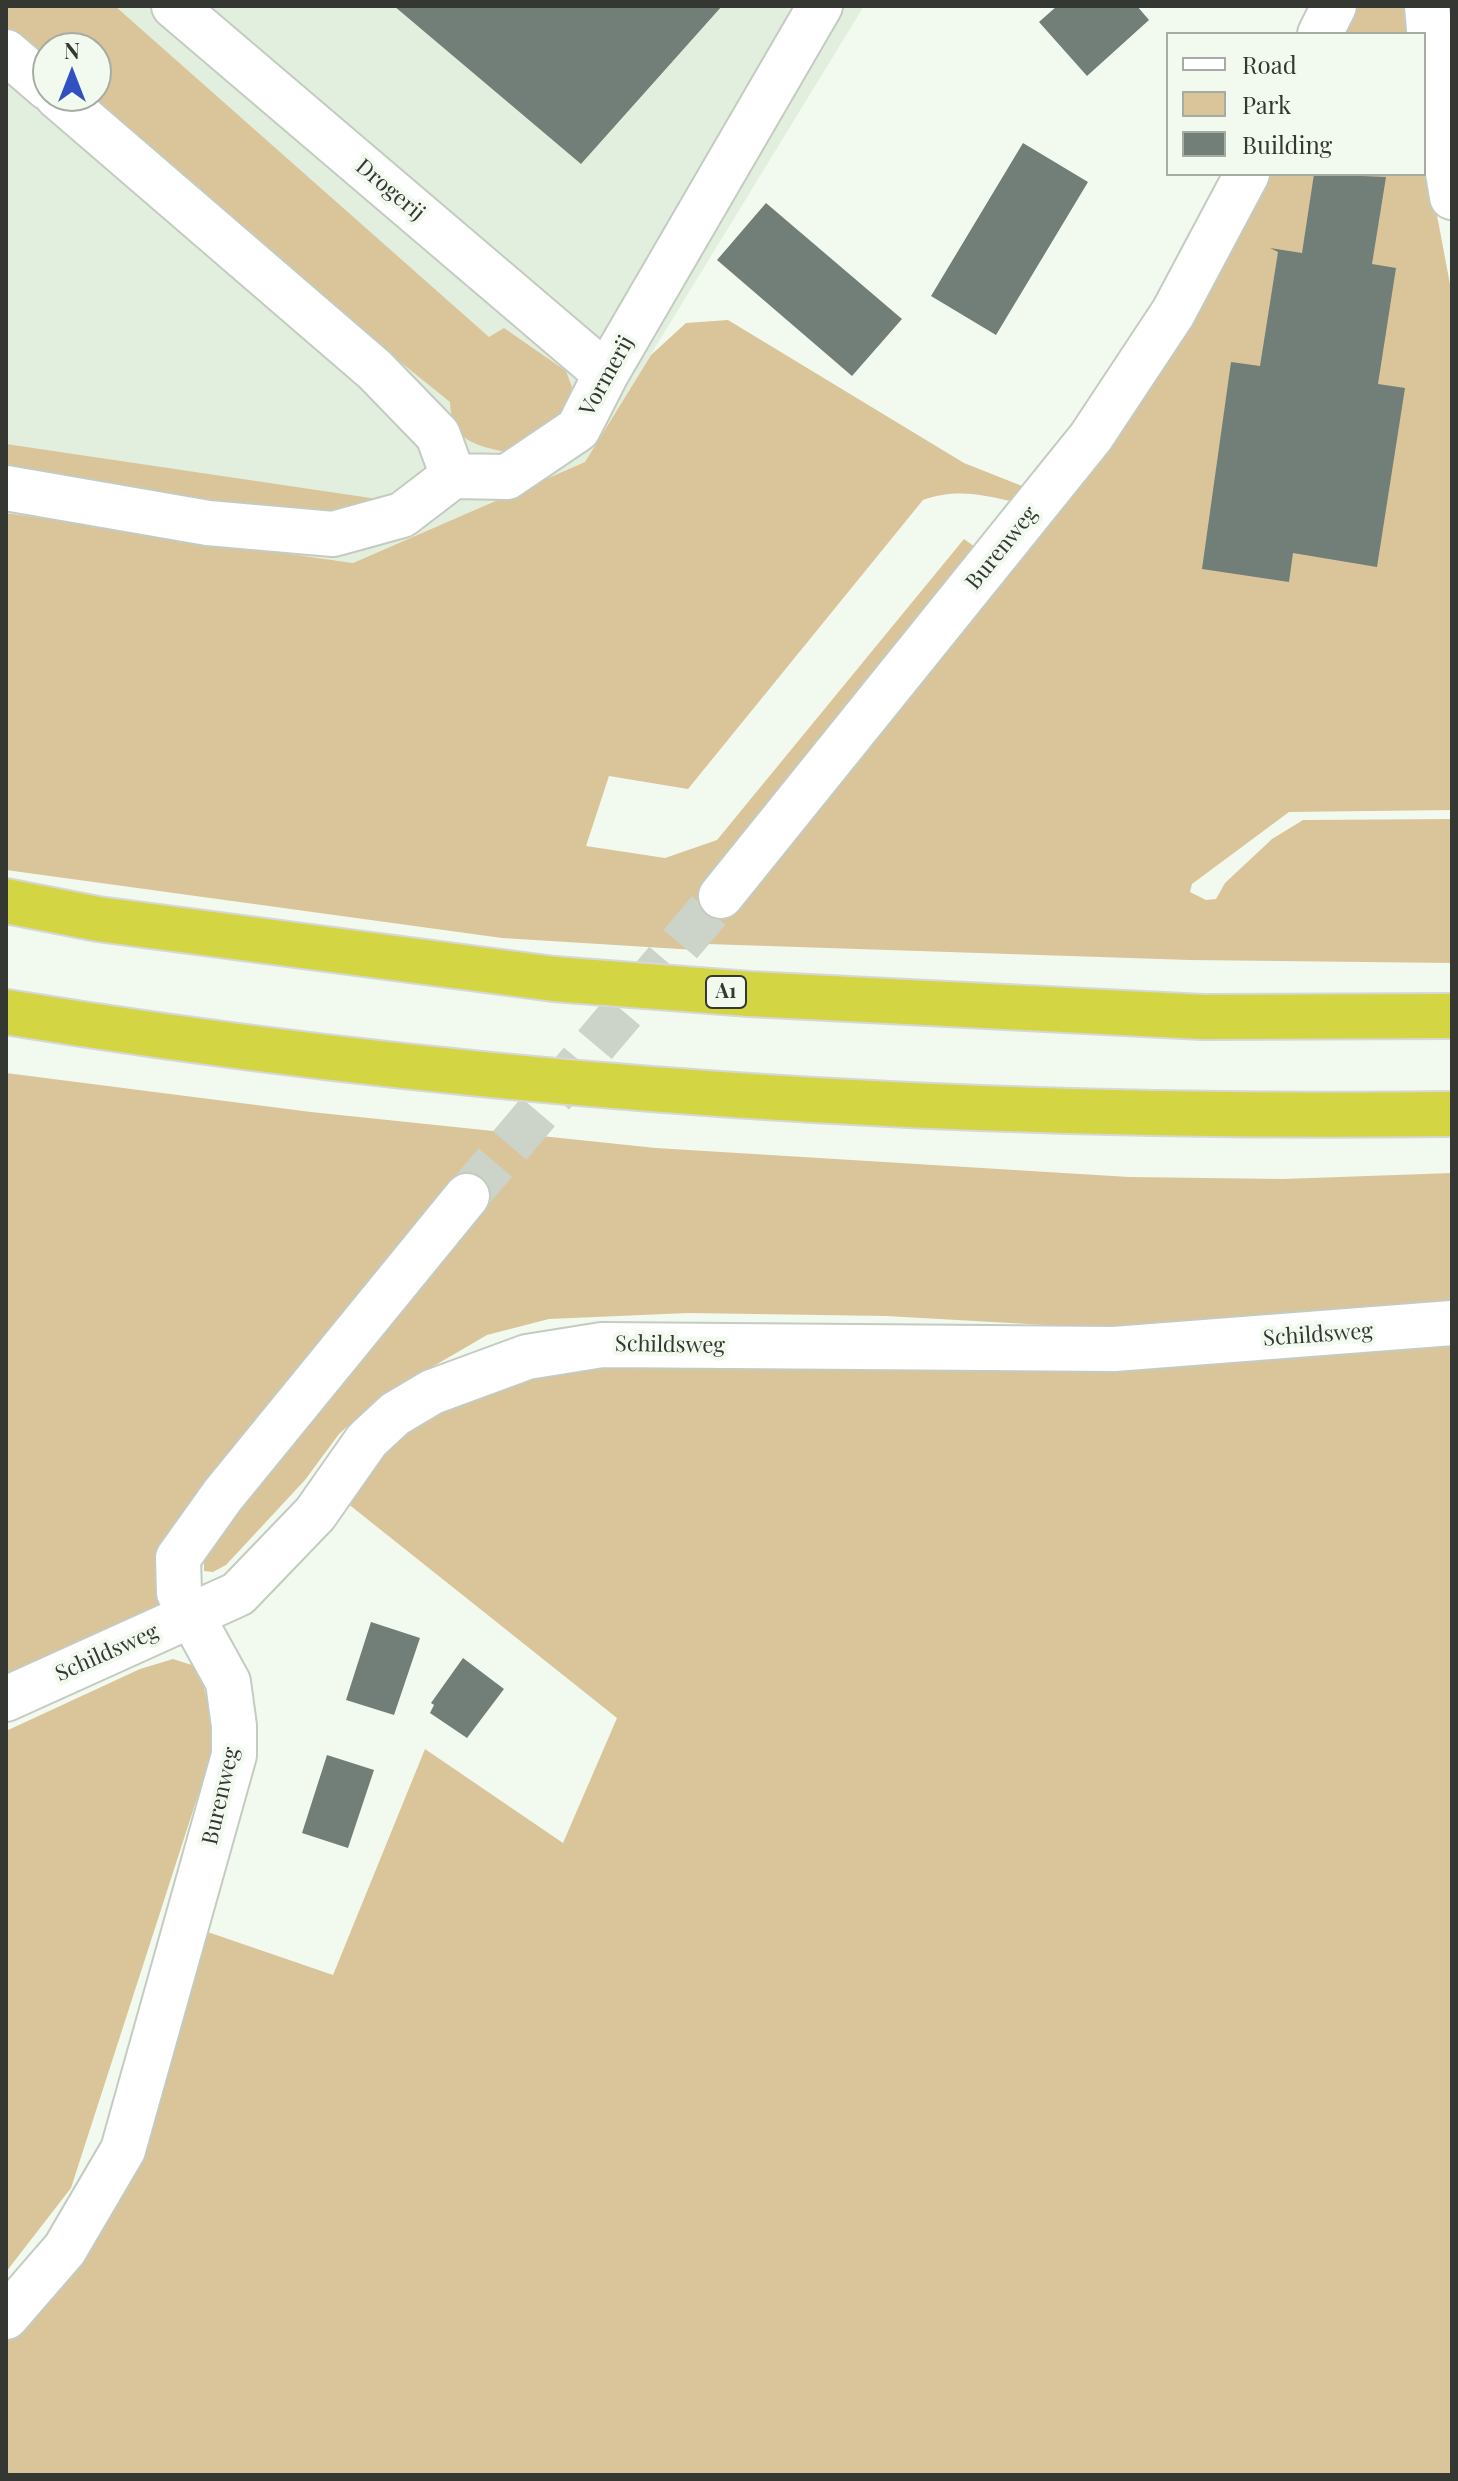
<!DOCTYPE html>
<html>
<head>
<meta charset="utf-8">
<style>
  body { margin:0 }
  #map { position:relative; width:1458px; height:2481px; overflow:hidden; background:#f2faef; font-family:"Playfair Display",serif }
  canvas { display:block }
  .frame { position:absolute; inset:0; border:8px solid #343732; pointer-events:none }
  .legend { position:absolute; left:1166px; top:32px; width:260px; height:144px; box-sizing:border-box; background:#f2faef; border:2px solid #a6aca3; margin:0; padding:10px 14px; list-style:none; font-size:24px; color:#343732 }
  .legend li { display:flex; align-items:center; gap:16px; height:40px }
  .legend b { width:40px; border:2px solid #a6aca3 }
  .north { position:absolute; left:32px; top:32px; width:80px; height:80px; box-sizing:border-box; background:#f2faef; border:2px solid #a6aca3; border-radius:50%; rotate:0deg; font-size:22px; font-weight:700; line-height:32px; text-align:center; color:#343732 }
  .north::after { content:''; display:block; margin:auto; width:28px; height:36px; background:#3151c2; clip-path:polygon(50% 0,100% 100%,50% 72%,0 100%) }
</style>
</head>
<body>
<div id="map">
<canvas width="1458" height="2481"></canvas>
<div class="frame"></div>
<ul class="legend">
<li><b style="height:10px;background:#fff"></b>Road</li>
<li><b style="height:22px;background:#dac59a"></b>Park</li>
<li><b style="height:22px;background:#727e78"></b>Building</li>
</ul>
<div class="north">N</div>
</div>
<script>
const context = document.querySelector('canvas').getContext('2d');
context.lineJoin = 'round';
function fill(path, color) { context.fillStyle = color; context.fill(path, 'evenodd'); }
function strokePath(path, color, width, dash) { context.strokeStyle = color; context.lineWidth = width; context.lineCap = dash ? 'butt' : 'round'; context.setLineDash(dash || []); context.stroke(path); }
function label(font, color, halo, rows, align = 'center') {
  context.font = font + ' "Playfair Display",serif'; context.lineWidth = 8; context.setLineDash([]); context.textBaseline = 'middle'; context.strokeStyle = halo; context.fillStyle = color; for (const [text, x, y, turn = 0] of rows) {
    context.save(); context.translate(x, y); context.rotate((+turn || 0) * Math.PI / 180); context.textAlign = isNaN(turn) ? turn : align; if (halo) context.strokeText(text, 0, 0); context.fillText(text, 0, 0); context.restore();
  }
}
fill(new Path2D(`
  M6,6H864L585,462L353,563L6,512ZM48,48H96V96H48Z`), '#e3efde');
fill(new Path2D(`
  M6,6H115L489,337L504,328L566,371L572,387L567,410L506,452C472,445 451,439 450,402L327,303L86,96H96V48H48V63L6,27Z
  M1345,6H1408L1411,34H1332Z
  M1424,146L1452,295V810L1289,812L1192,884L1190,892L1206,900L1216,899L1225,883L1272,839L1303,820L1452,819V963L1190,960L707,944L721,919L696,950L502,938L6,870V513L353,563L585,462L651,355L686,323L728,320L964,463L1022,486L1010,501C978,494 955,489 923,500L688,789L609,776L586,846L665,858L717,840L964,539L975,547L734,901L1016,565L1259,174H1424Z
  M6,444L391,501L372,514L251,508L6,467Z
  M6,1073L311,1112L656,1148L1129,1177L1283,1179L1452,1173V1300L1117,1329L886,1316L688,1313L549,1319L487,1335L379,1398L339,1434L305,1480L226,1565L213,1572L204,1571V1556L166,1591L154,1610L6,1678Z
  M1452,1336V2475H6V2330L73,2251L199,1929L333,1975L425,1749L563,1843L617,1718L342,1499L405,1428L482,1386L545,1367Z
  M173,1659L198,1667L214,1724L211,1755L71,2188L6,2272V1731L140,1669Z`), '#dac59a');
fill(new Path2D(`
  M394,6H722L581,164Z
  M1057,6H1137L1149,20L1087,76L1039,22Z
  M1023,143L1088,182L996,335L931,296Z
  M1314,174L1386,177L1372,264L1396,268L1378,384L1405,388L1377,567L1293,553L1289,582L1202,569L1231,362L1260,366L1278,252L1270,248L1302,253Z
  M766,203L902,319L852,376L717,260Z
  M371,1622L420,1638L394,1715L346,1700Z
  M463,1658L504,1689L467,1738L430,1713L434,1705L431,1703Z
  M327,1755L374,1770L348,1848L302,1833Z`), '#727e78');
strokePath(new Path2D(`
  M467,1196L721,896`), '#ccd3c9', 44, [44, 22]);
const street = new Path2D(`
  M174,6L606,374
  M1427,6L1434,89L1452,197
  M1320,34L1334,6
  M6,52L48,88
  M57,96L375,370L438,435L453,476
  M6,488L208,523L333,534L402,515L453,476L507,477L578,429L606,374L820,6
  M721,896L1091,437L1173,313L1247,174
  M6,1699L238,1594L315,1514L367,1440L395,1414L432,1392L527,1357L602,1345L1114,1349L1452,1323
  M6,2317L65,2249L123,2150L234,1755V1726L228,1682L179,1593L178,1558L223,1495L467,1196`);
const highway = new Path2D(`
  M6,901L98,919L554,979L750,994L1203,1017L1452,1016
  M6,1012C483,1090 969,1120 1452,1114`);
strokePath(street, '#c4cbc1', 48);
strokePath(highway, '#d6d7d6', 48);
strokePath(street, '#fff', 44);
strokePath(highway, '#d3d543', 44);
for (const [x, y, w] of [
  [726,992,40]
]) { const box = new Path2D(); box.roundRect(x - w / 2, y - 16, w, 32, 6); context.fillStyle = '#f2faef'; context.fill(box); strokePath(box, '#343732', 2); }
label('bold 20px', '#343732', null, [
  ["A1",726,992]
]);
label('22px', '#343732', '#f2faef', [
  ["Drogerij",390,190,40],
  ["Vormerij",607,376,-61],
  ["Burenweg",1002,548,-51],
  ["Schildsweg",1318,1335,-4],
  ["Schildsweg",670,1345,1],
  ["Schildsweg",107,1653,-24],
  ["Burenweg",221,1796,-77]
]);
</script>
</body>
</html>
